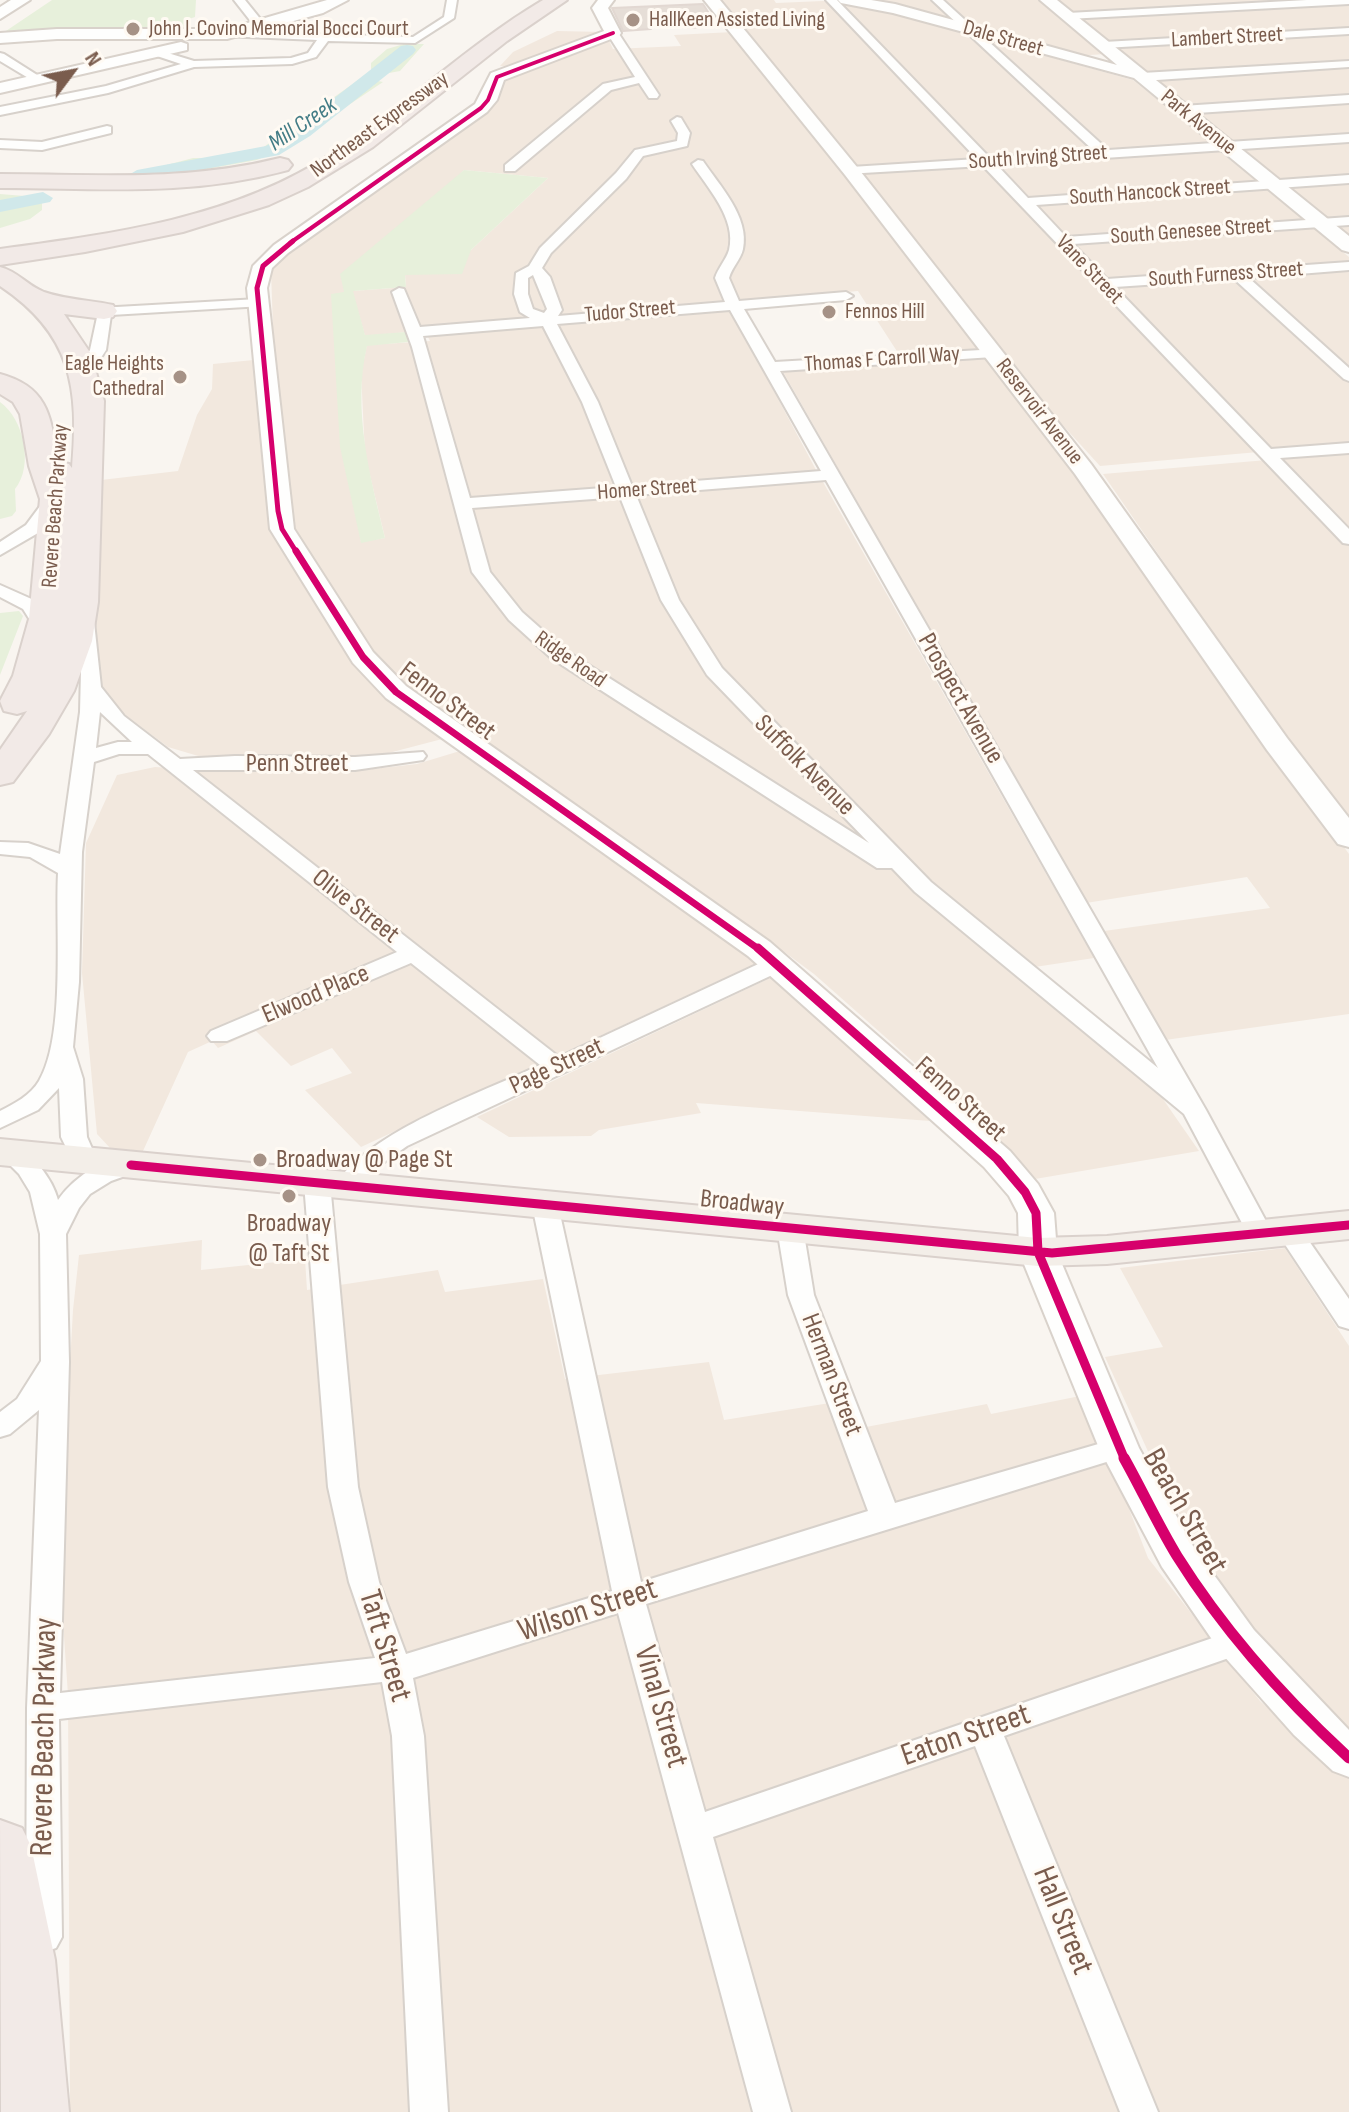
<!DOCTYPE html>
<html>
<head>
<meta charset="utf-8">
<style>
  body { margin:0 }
  #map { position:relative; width:1349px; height:2112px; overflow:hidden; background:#f9f5f0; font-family:"Sofia Sans Condensed",sans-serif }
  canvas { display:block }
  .north { position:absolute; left:32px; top:32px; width:80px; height:80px; -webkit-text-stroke:6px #fffaf3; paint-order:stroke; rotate:58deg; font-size:22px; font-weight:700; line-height:32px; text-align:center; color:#7a5c4d }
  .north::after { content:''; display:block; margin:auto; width:28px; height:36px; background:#7a5c4d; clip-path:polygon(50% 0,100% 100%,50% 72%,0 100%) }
</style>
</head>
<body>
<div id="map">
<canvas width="1349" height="2112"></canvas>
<div class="north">N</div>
</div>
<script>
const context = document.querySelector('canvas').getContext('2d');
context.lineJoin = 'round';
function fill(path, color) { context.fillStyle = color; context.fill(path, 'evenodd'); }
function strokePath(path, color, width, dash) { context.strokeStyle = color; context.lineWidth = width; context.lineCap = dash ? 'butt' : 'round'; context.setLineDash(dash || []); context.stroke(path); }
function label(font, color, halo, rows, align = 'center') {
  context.font = font + ' "Sofia Sans Condensed",sans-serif'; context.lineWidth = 6; context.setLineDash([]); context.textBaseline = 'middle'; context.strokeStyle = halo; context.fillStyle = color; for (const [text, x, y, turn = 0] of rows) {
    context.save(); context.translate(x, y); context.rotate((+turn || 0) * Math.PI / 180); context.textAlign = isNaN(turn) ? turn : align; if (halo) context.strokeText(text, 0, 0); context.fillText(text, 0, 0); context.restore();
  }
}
fill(new Path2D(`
  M721,0H774L776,3L823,1L868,6L1133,80L1215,145L855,168L718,2Z
  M872,0H1040L1106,54L1074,56Z
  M1055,0H1349V239Z
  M557,31L605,32L613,49L681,46L674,35L733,32L981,349L900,356L858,291L365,336L352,291L406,287L405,275L471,250L548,178L464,170L344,293L361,542L385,538L365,455L361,372L367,345L430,341L426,333L729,307L815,468L1094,958L1015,970L1156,1089L1199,1151L1035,1179L1020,1161L969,1111L814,974L783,951L361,1147L305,1090L352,1073L332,1048L291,1066L256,1031L218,1048L212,1041L188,1052L143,1151L110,1148L97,1134L82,973L86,843L117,775L155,767L234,772L364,770L417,764L483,744L469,732L358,761L205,758L168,747L97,694L94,640L101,480L178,471L197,415L212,389L213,364L274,358L271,271L286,254L475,117L503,78L524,69L500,66L513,52Z
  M1218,150L1349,257V444L1100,466L1048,409L859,173Z
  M989,355L1349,854V1014L1165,1040L1104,931L1270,908L1247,877L1086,903L782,370Z
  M1349,453V824L1314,780L1103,474Z
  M772,977L930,1121L696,1103L701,1113L599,1130L591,1136L509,1137L477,1117Z
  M202,1240L201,1270L305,1259L307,1290L438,1270L445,1292L543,1279L565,1379L709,1362L724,1420L836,1402L845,1431L987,1404L991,1414L1080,1396L1104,1444L1148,1558L1260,1701L1349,1778V2112H70L68,1695L59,1563L73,1310L79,1255Z
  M1285,1248L1349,1346V1737L1281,1674L1216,1584L1156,1469L1105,1357L1163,1347L1120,1268Z`), '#f2e8de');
fill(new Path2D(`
  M52,0H196L195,17L186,20V31L0,35Z
  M404,44H424L400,71L373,76V80L383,82L286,147L257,160L180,174L104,176L136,173L193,158H228L258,151L371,71V63L387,49Z
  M464,170L548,178L471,250L462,274L405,275L406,287L353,291L365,335L406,332L408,342L367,346C352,410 370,476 385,538L361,543L340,447L331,294L344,292L340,274Z
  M0,194L37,197L42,202V210L30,219L0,228Z
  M0,402C24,419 34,466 15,489L16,511L12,516L0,519Z
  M19,611L23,616L0,675V613Z`), '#e7f0db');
fill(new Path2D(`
  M407,45L413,46L416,50L413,54L310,136L279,155L137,182L127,176L137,170L266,146L296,128L401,46Z
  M43,192L53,198L50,202L0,212V200Z`), '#d0e8ea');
const building = new Path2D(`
  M703,4L717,26L688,28L685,22L648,24L651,29L623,31L612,8Z`);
fill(building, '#e6ded7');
strokePath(building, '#e2d8d2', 2);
const street = new Path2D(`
  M234,0H245L266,26L264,28H256Z
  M447,0H457L454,18L415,43L328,41L316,57L292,64L194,67L108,93L0,115V107L106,86L181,64L154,55V51L158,50L194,61L291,58L308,53L317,40L223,36V32L227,31L413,37L444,17Z
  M826,0H837L990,158L1094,151L932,0H943L1108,150L1349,134V142L997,165L1028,198L1349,175V183L1036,205L1066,237L1349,217V225L1073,244L1107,279L1349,262V270L1249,278L1349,368V381L1344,379L1234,279L1115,287L1271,449L1349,443V453L1280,458L1349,529V544L1343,543L983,166L846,174V168L851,167L977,159Z
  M1307,0H1349V4L1068,19L1063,16L1068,13Z
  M1349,28V34L1104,48L1098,45L1104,42Z
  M609,31H617L659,95L657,98H649L639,83L611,90L515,171H505V165L603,84L635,77L607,33Z
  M0,53L4,54L45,80L35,82L0,61Z
  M1349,61V67L1142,81L1136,77L1142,73Z
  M1349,95V103L1182,114L1176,110L1182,106Z
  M677,117L681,118L690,133L687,146L643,156L626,179L551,253L542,268L550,277L562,310L558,316L725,302L715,278C718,268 726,260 729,250C737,219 707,187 692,164L698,160L703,161C719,185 750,217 743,249C741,259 732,267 729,278L739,301L846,292L853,296L846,300L744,309L775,362L998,349L1001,352L993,357L780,371L1206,1110L1273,1234L1269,1240L1260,1242L1251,1240L1184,1114L915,892L892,868H877L551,658L509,620L472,572L412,347L392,292L399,288L404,289L420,327L530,318L520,312L514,294L516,273L529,266L540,248L616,173L635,150L677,141L678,133L671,121ZM533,275L547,309L544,313L533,309L528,294V278ZM730,310L821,471L632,486L598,402L557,324ZM543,326L582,402L616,487L470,498L423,336ZM826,480L1158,1068L931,882L722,668L679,600L636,495ZM620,497L661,600L707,675L869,843L565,650L522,612L490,572L472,508Z
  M107,126L111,127V133L42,150L0,148V140L42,142Z
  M258,299L265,303L263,306L111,315L106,350L89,376L84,378L76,373L90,350L99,308Z
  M55,493L64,498L38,533L0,555V542L26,525L49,494Z
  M0,585L36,601L54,629L52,633H38L23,609L0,597Z
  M85,616L94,622L101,687L124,716L180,759L235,756L355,757L423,752L426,756L423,760L355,770H193L559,1057L769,959H785L788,964L785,969L407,1146L383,1163L356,1192H338L334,1186C371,1130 479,1094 540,1065L411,963L227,1041H211L207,1036L211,1031L397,952L148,754H119L94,762L82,852L79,982L73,1047L83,1079L87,1137L97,1160L93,1166H75L61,1137L59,1088L38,1110L0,1128V1111C14,1104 31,1095 39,1081C66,1035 55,928 58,873L30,857L0,854V842L28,843L60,854L80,712L81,671L76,622ZM100,712L132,742H118L96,748Z
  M11,1145C32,1151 53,1180 58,1200C74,1177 109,1152 139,1159L143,1165L139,1171L111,1181L90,1194L79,1208L66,1234L69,1362L60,1693L375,1658L349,1582L328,1487L304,1183L308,1177H326L330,1183L358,1487L379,1582L406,1654L612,1591L532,1205L536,1199L545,1197L554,1199L558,1205L641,1582L868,1511L788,1295L777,1228L781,1222L790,1220L799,1222L803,1228L814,1295L895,1503L1119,1438L1129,1441L1133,1448L1129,1455L646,1604L705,1812L1227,1633L1238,1630L1249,1633L1254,1642L1249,1651L1004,1736L1158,2112H1120L975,1746L713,1837L791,2112H753L618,1613L413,1678L424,1736L448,2112H410L392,1736L382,1682L59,1719L62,1937L56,1948L44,1952L32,1948L26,1937L27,1708L39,1410L10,1434L0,1437V1412L17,1399L41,1361L40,1234L30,1192L19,1174L0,1155L2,1147Z
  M1289,1223L1298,1225L1349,1299V1329L1339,1326L1276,1231L1280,1225Z`);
const secondary = new Path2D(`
  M11,0H30L0,19V7Z
  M327,0H348L323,13L227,39H57L0,43V33L57,29H227Z
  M598,0H614L608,8L621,33L619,36L504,80L497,100L487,112L288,253L272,268L267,288L294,529L373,652L406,686L770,942L1010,1151L1038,1184L1054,1213L1057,1252L1139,1448L1193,1546L1254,1630L1349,1730V1777L1333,1771L1294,1735L1222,1654L1162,1567L1099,1448L1019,1252L1018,1213L1009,1196L984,1167L748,956L386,698L353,663L270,529L247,288L253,266L274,245L475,104L491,73L604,31L592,8Z
  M704,0H720L857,167L1091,464L1287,738L1349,818V847L1338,844L1267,750L1075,474L845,175Z
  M838,0H871L895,4L1117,65L1040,0H1057L1349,236V252L1342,250L1134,78L893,13L841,3Z
  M181,42L187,44V50L0,93V83Z`);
const primary = new Path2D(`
  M0,1139L1038,1238L1107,1236L1349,1211V1239L1107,1264L1038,1266L0,1165Z`);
const highway = new Path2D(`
  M543,0H567L507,41L373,147L308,187L269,205L183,232L85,252L0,265V249C113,234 234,218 331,154C405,107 467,45 543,0Z
  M280,158L288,160L292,165L288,170C188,197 102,188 0,188V174C98,174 183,182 280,158Z
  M0,267C17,271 28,286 44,292C67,300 91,300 113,305L117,311L113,317L104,319L64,314L91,354L104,401L98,602L92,641L74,691L49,734L13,782L0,785V750L27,711L17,714L4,711L0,701L13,676L29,619L40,499L29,466L20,414L13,402L0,394V374C49,387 51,418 58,461L69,464L72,468C79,388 72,334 0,286Z
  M0,1820L22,1828L31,1846L55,1960L69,2112H1Z`);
strokePath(street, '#d7d1cb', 4);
strokePath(secondary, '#d9d2cb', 4);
strokePath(primary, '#dad1cc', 4);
strokePath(highway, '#dad1cc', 4);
fill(street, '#fefefd');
fill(secondary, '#fefefd');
fill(primary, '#f3eee8');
fill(highway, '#f2eae7');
strokePath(new Path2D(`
  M290,243L481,108L488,100L497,77L613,33`), '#d6006c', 4);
strokePath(new Path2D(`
  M293,241L263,266L257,288L278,511L282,529L297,553`), '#d6006c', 5);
strokePath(new Path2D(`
  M296,551L363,657L396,692L760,950`), '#d6006c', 7);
strokePath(new Path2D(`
  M758,948L997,1159L1025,1192L1036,1213L1038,1252L1125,1460
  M131,1165L1052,1253L1349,1225`), '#d6006c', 9);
strokePath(new Path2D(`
  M1124,1458C1142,1490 1158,1525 1177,1556C1224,1631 1284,1698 1349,1758`), '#d6006c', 11);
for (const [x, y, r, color] of [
  [633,20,8,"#a69286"],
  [133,29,8,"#a69286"],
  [829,312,8,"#a69286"],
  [180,377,8,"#a69286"],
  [260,1160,8,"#a69286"],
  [289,1196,8,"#a69286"]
]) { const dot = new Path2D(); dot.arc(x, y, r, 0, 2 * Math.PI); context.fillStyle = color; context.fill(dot); strokePath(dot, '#fffaf3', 3); }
label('22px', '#7a5c4d', '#fffaf3', [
  ["HallKeen Assisted Living",649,20],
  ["John J. Covino Memorial Bocci Court",149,29],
  ["Fennos Hill",845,312],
  ["Eagle Heights",164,364,"right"],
  ["Cathedral",164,389,"right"]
], 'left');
label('22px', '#7a5c4d', '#fffaf3', [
  ["Lambert Street",1227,38,-3],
  ["Dale Street",1003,39,16],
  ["Park Avenue",1198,123,39],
  ["Northeast Expressway",380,125,-36],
  ["South Irving Street",1038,158,-4],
  ["South Hancock Street",1150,193,-4],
  ["South Genesee Street",1191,232,-4],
  ["Vane Street",1089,270,46],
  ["South Furness Street",1226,275,-4],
  ["Tudor Street",630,312,-5],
  ["Thomas F Carroll Way",882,360,-4],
  ["Reservoir Avenue",1039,412,52],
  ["Homer Street",647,490,-4],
  ["Revere Beach Parkway",56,506,-86],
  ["Ridge Road",570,660,35]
]);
label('italic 24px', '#437c86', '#fffaf3', [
  ["Mill Creek",303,125,-34]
]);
label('26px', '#7a5c4d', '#fffaf3', [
  ["Prospect Avenue",960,699,60],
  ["Fenno Street",447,702,37],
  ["Penn Street",297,764],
  ["Suffolk Avenue",804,766,45],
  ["Olive Street",355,907,38],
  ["Elwood Place",316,995,-23],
  ["Page Street",557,1067,-25],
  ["Fenno Street",960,1100,42],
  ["Broadway",742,1204,6],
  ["Herman Street",831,1375,69]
]);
label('26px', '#7a5c4d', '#fffaf3', [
  ["Broadway @ Page St",276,1160],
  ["Broadway",289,1224,"center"],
  ["@ Taft St",289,1254,"center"]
], 'left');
label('32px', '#7a5c4d', '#fffaf3', [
  ["Beach Street",1184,1512,60],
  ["Wilson Street",588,1611,-18],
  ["Taft Street",384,1646,73],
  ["Vinal Street",660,1707,74],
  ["Eaton Street",966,1736,-19],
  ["Revere Beach Parkway",45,1737,-89],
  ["Hall Street",1062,1921,68]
]);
</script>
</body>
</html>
